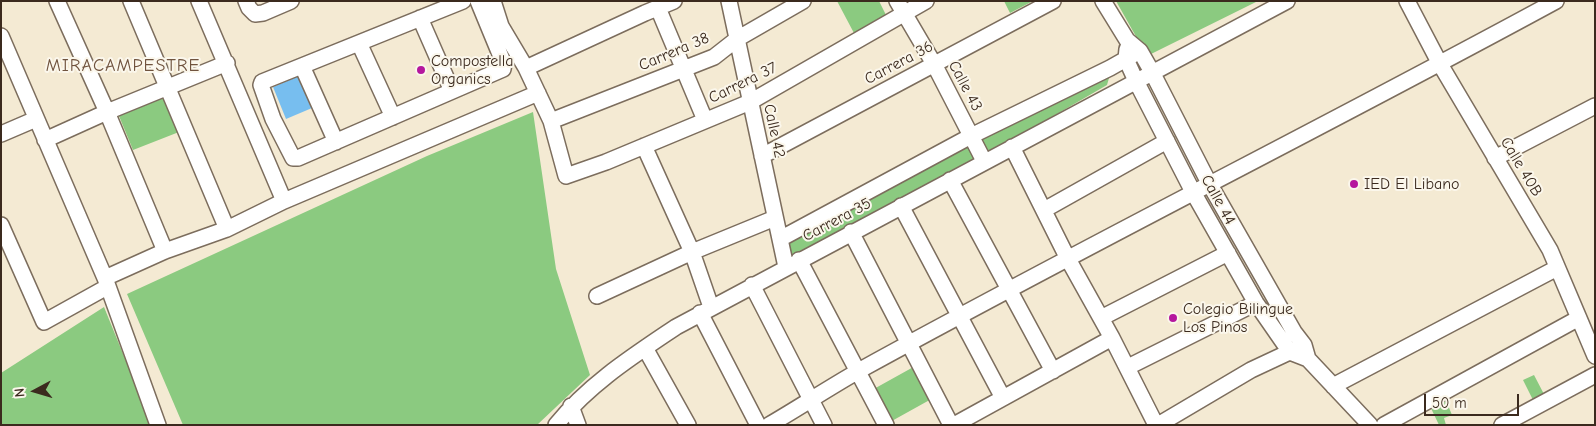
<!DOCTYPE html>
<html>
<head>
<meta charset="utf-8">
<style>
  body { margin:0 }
  #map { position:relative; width:1596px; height:426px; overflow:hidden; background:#f4ead3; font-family:"Comic Neue",sans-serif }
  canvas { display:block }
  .frame { position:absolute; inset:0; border:2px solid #3b2a1e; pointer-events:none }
  .north { position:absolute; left:10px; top:366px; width:50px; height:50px; -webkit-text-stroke:4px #fbf7ec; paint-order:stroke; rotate:264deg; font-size:14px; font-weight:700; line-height:20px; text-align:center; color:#3b2a1e }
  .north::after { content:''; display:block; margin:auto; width:18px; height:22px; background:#3b2a1e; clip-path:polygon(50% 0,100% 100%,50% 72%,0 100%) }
  .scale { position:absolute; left:1424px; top:394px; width:95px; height:22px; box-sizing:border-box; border:2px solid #3b2a1e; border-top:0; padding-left:6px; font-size:15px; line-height:18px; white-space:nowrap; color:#3b2a1e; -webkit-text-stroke:4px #fbf7ec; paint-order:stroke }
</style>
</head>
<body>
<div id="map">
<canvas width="1596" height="426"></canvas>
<div class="frame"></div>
<div class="north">N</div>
<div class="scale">50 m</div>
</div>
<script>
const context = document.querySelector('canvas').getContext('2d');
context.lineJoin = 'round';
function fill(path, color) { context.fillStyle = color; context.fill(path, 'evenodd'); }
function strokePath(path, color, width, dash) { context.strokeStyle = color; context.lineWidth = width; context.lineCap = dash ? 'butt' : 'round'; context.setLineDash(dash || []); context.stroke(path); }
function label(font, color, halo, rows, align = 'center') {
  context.font = font + ' "Comic Neue",sans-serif'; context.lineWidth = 4; context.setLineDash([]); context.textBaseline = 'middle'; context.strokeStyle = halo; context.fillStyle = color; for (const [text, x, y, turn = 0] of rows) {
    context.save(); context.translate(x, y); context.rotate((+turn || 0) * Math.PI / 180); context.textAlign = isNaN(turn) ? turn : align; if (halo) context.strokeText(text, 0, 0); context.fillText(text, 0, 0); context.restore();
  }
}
fill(new Path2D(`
  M837,1H879L887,17L855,35Z
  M1004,1H1033L1010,13Z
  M1116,1H1258L1147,56Z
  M1101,76L1109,78L1107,85L986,155L976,137Z
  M166,96L179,132L133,150L119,116Z
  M533,112L556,269L590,375L537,425H183L127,294L427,156Z
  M966,141L976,163L793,260L787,237Z
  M104,307L152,425H1V373Z
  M917,365L935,397L890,422L872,390Z
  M1534,375L1546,398L1535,404L1523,380Z
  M1443,393L1452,415L1444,418L1446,425H1439L1428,402Z`), '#8bca80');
fill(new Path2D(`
  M299,76L312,108L286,119L273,87Z`), '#77beef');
const minor = new Path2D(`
  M57,1L107,112L165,251
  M131,1L227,229
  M199,1L284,201
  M246,1L249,8L255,14L263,13L291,1
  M463,1L262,82L261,85L273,119L293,158H298L503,69L504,64L478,1
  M493,1L501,26L526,68L551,121L566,176L606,162L750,102L926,1
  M729,1L786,267
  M897,1L934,64L984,161
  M1103,1L1127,40L1140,51L1152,72L1209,183L1294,332L1304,345L1308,359L1370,425
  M1407,1L1440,64L1550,250L1595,356
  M658,8L705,120
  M420,18L452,91
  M1,36L105,278L158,425
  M359,43L393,117
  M1127,49L1126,59L1136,81L1193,192L1256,303L1290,352L1308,359
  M302,66L336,142
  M526,68L645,13L674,1
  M551,121L714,57L737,39L803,1
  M1,134L36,119
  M45,140L107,112L227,63
  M644,146L692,252L711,307
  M1012,147L1068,259L1112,338L1156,425
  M762,156L1053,1
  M1495,158L1595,106
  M950,180L1053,371
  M901,206L1003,398
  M1044,210L1167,141
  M1,225L44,322L107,287
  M851,232L951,425
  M780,239L971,136L1110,68L1140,51
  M799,260L886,425
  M105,278L165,251L227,229L284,201L538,93
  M752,285L824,425
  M597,296L692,252L775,218
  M700,313L758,425
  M1101,318L1228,253
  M645,348L688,425
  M1128,367L1256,303
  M1333,386L1557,268
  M571,406L578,425
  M556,425C589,384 633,356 676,327L1287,1
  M769,425C800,407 830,387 862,369C1091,243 1326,126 1556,1
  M954,425L1112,338
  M1158,425L1251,370L1298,348
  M1384,425L1579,318
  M1502,425L1595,375`);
strokePath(minor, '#7c6d5d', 18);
strokePath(minor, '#fff', 15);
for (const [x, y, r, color] of [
  [421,70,5,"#b5179e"],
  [1354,184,5,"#b5179e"],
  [1173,318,5,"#b5179e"]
]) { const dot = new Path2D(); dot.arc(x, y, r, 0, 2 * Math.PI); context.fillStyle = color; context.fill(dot); strokePath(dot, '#fbf7ec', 2); }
label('16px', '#3b2a1e', '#fbf7ec', [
  ["Carrera 38",674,52,-23],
  ["Carrera 36",899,63,-28],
  ["Carrera 37",743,83,-26],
  ["Calle 43",965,86,62],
  ["Calle 42",774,131,78],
  ["Calle 40B",1521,167,59],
  ["Calle 44",1218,200,61],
  ["Carrera 35",837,220,-28]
]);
label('16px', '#3b2a1e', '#fbf7ec', [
  ["Compostella",431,61],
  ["Organics",431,79],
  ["IED El Libano",1364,184],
  ["Colegio Bilingue",1183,309],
  ["Los Pinos",1183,327]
], 'left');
context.letterSpacing = '1px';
label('18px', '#70533e', '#fbf7ec', [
  ["MIRACAMPESTRE",123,66]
]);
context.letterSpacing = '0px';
</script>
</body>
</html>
